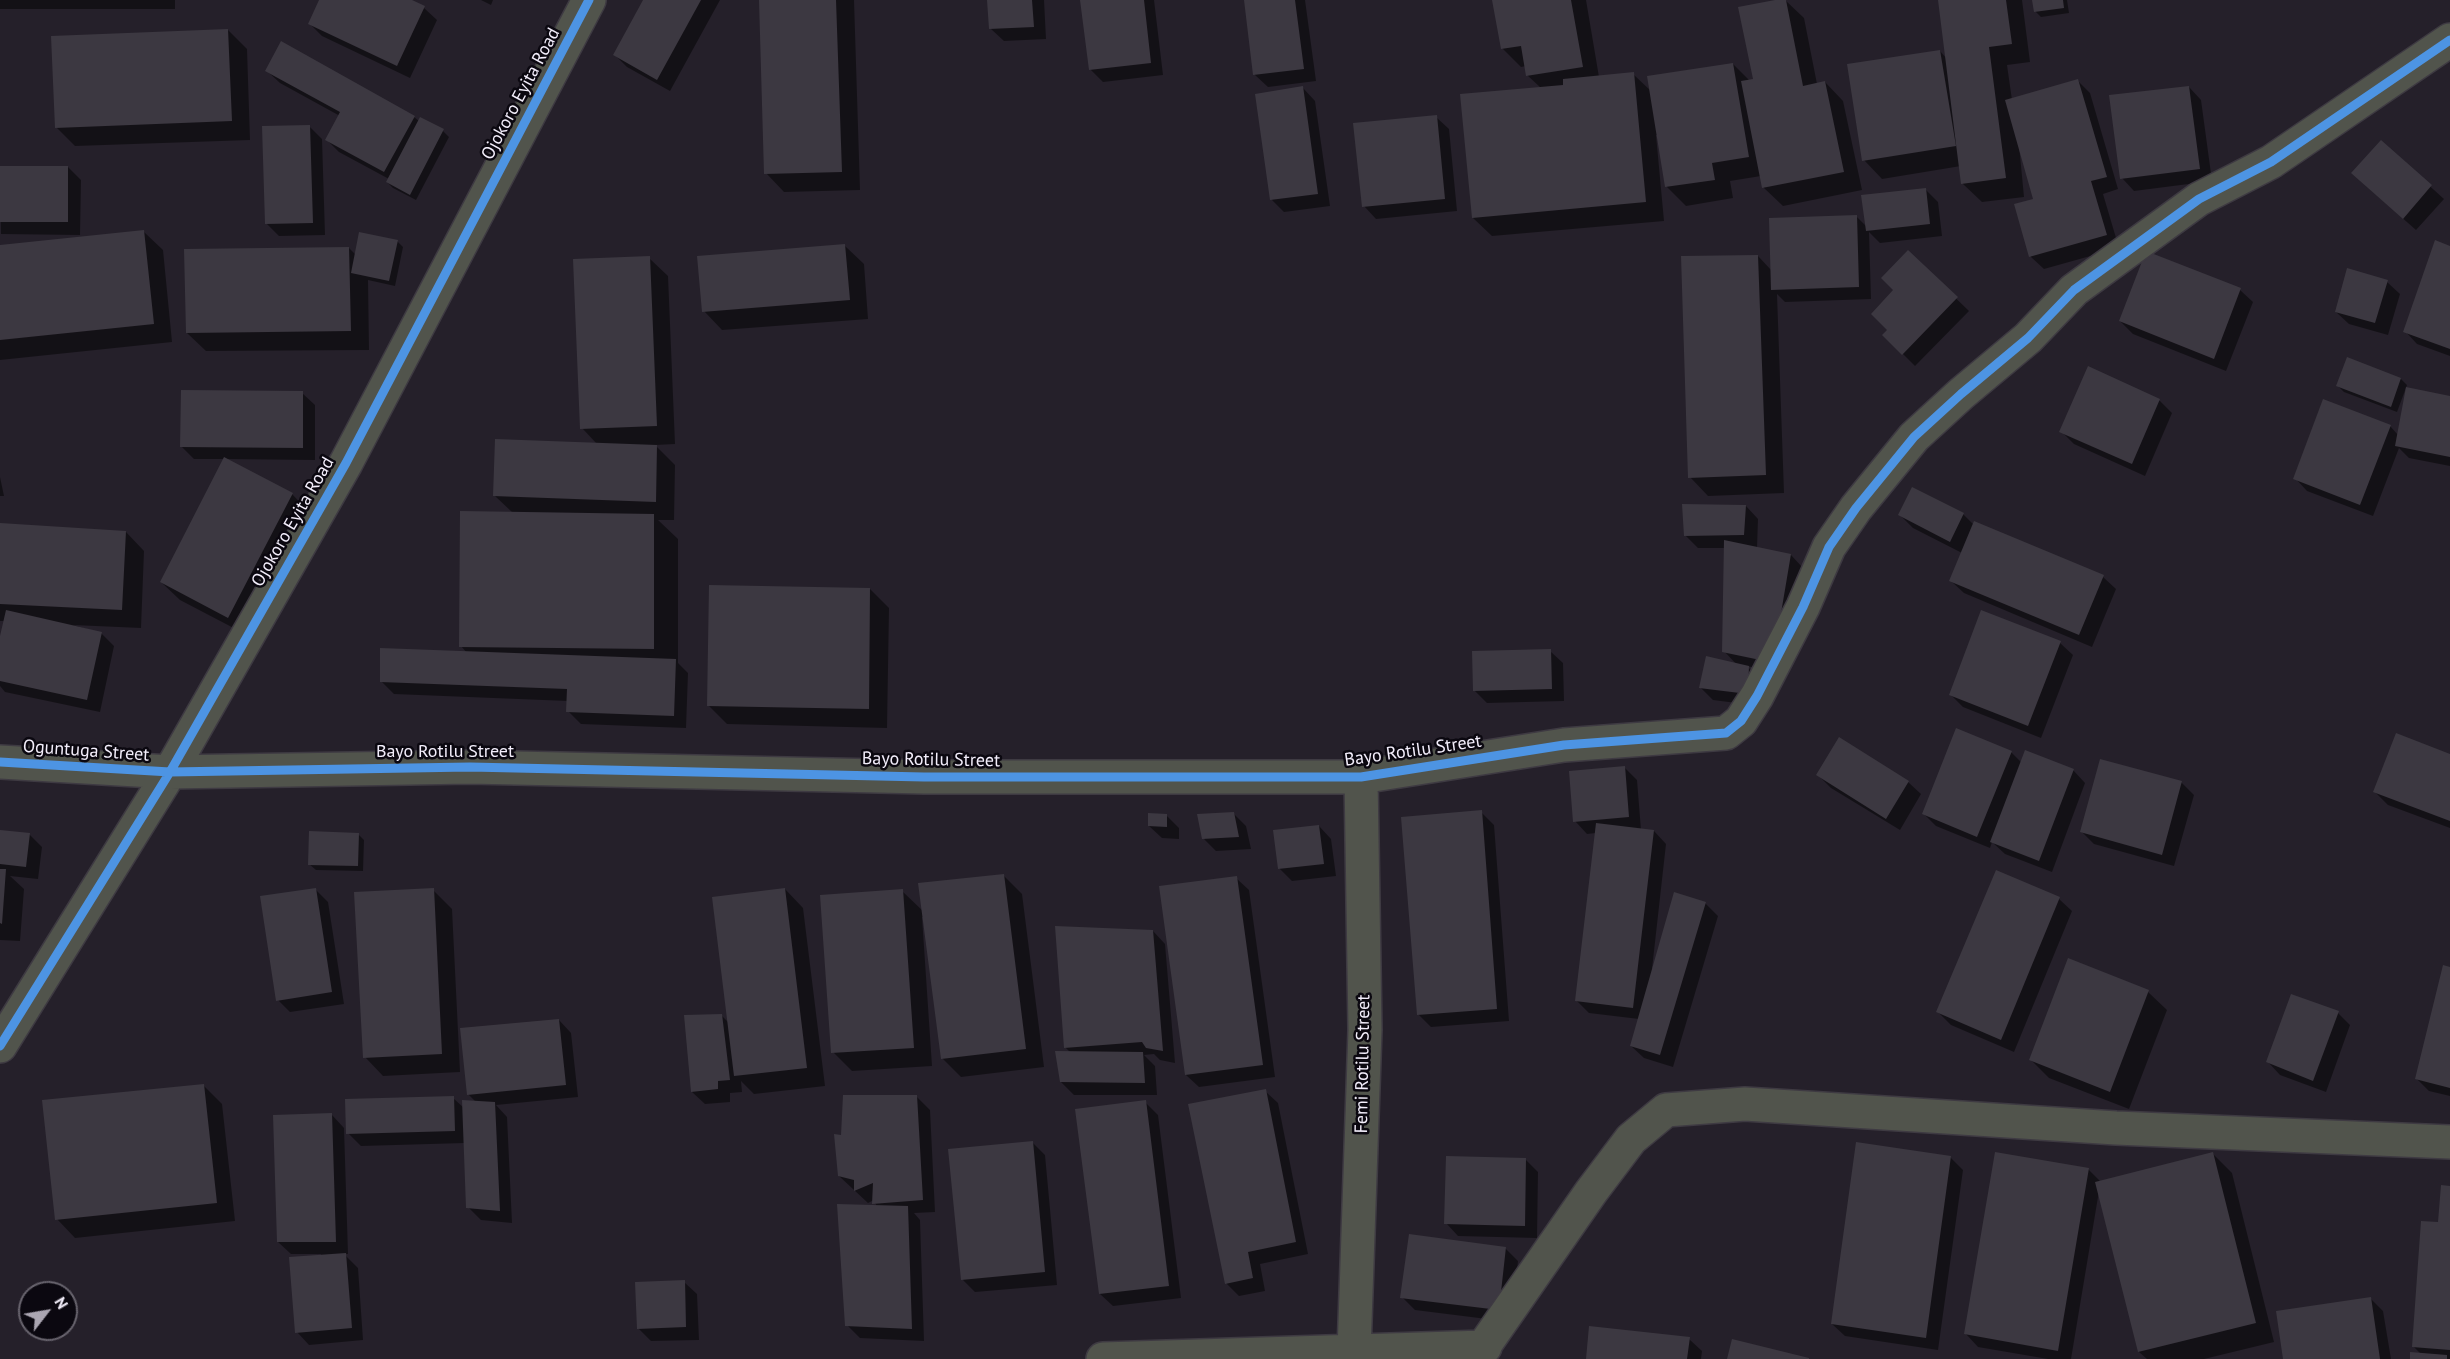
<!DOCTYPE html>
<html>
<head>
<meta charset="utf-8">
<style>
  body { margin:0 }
  #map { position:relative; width:2450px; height:1359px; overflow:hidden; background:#25202a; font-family:"PT Sans",sans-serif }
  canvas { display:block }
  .north { position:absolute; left:18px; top:1281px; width:60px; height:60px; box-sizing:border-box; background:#0b0810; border:2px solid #68646e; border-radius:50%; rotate:59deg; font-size:16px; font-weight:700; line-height:24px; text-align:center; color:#f3eefb }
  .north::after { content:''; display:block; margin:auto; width:21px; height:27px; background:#aba6b2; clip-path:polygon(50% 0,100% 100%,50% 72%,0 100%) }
</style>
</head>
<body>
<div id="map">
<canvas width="2450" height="1359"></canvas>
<div class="north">N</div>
</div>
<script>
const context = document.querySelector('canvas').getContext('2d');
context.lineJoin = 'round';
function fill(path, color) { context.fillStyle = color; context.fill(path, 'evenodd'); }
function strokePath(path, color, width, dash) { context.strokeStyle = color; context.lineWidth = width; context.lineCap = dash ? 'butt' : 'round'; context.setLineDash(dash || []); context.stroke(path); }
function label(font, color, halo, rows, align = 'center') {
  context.font = font + ' "PT Sans",sans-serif'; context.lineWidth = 5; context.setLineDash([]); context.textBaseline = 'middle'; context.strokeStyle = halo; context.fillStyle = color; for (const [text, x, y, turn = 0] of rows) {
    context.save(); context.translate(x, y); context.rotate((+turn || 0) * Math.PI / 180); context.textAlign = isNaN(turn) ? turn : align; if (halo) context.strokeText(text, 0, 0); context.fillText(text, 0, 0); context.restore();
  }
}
fill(new Path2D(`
  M0,0H175V9H0Z
  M321,0H409L424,8L437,20L410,78L322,36L309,23Z
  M481,0H493L491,5Z
  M645,0H720L670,91L627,67L615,55Z
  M760,0H854L860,190L784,192L766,173Z
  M989,0H1044L1046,39L1004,41L991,29Z
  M1082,0H1154L1163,75L1103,82L1090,69Z
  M1245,0H1305L1316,81L1268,87L1255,75Z
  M1494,0H1586L1599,77L1633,74L1652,92L1733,64L1750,81L1755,80L1783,0H1785L1804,18L1817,84L1825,82L1843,101L1862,190L1783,206L1764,188L1761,176L1730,181L1733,198L1686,206L1667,187L1658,135H1656L1664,221L1492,236L1473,218L1541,88L1527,75L1526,66L1521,67L1502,48Z
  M1940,0H2022L2030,62L2007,65L2012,100L2077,80L2090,93L2118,189L2103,194L2119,248L2044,269L2031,257L2016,205L2035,200L2019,145L2024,197L1982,202L1963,184L1961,166L1882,179L1864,160L1940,51L1947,59Z
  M2033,0H2067L2069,13L2041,17L2035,11Z
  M228,30L247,49L250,140L75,146L56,127Z
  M267,71L414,117L419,121L443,131L449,137L416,200L393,188L387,182L389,179L339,152L327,140L340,116L280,83Z
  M2189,87L2201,100L2212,181L2134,191L2122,178Z
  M1303,88L1315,101L1330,206L1284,212L1272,200Z
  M1436,117L1449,129L1457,211L1376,219L1364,206Z
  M309,126L322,139L325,235L279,236L266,223Z
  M2381,142L2444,199L2416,230L2366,186Z
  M0,167H68L81,180L80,235L1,234Z
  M1926,190L1938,202L1942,236L1880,243L1869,232L1871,299L1785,302L1777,294L1784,493L1708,496L1690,477L1758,256L1772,271L1856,216L1867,227Z
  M144,232L163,250L172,342L0,360V246Z
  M397,241L403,247L395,286L368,280L369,350L206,351L187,333L349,248L356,255Z
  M845,246L864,264L868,319L722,330L704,311Z
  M2450,247V356L2417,344L2405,331Z
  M1908,252L1969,311L1915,366L1884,335L1889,330L1896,290Z
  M649,258L668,276L675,444L655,445L675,465L674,520H658L678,539V663L688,673L686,728L581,724L568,711V701L394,694L381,681L467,653L461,646L513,513L495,496L597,444L582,428Z
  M2387,282L2400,294L2388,335L2349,324L2336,312Z
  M2240,290L2253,302L2226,371L2133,334L2120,321Z
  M2089,368L2160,401L2172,413L2145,476L2074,444L2061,431Z
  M2401,379L2407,385L2397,412L2344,392L2338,386Z
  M302,393L315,405V460L224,459L292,494L310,513L247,635L180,600L161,582L224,459H194L181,446Z
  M2450,398V466L2409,458L2399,448L2373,516L2307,491L2295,478L2390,426L2398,435Z
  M0,477L4,496H0Z
  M1746,506L1758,519L1757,548L1791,555L1803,568L1778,673L1747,666L1761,681L1760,706L1713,700L1700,687L1737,665L1724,651L1725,548H1698L1685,535Z
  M1963,514L1974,525L2103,577L2116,589L2092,647L1964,593L1951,581L1962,553L1913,528L1900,515Z
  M0,525L126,532L144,551L141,628L73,625L101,633L114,646L100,712L5,692L0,686V643L5,621H0Z
  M870,589L889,608L887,728L727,724L708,705Z
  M2060,643L2073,655L2041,738L1963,707L1950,694Z
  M1550,651L1563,663L1564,701L1487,703L1474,690Z
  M2011,752L2022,763L2073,770L2085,783L2052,872L2005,854L1992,842L1990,848L1936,826L1924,814Z
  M2450,755V828L2388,805L2375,792Z
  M1624,767L1637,780L1641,830L1654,831L1666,844L1652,969L1705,903L1718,916L1673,1067L1644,1058L1631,1046L1639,1019L1589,1013L1576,1000L1596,833L1587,834L1575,821Z
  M1818,775L1908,782L1921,794L1900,830L1831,788Z
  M2181,782L2194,795L2174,866L2094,844L2082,832Z
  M1481,812L1494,825L1509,1021L1431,1027L1418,1014Z
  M1233,813L1246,826L1251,849L1216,851L1204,839Z
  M1166,815L1179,828V839L1162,838L1149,826Z
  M1319,826L1331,839L1336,876L1292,881L1279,868Z
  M0,831L29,834L42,847L38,879L10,876L24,889L20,941L0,940Z
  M358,834L364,840L363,871L316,870L309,864Z
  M1997,872L2059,899L2072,911L2014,1052L1951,1025L1938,1012Z
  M1003,875L1022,894L1044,1067L961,1077L942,1058L924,917H922L932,1066L852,1071L833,1052L902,891L924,912Z
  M1236,878L1249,890L1275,1077L1199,1087L1186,1075Z
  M315,889L328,902L344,1004L290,1012L278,1000Z
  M785,889L803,908L825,1086L754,1094L741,1081L742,1092L730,1093V1102L705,1104L692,1092L721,1015L729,1023Z
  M433,890L452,909L460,1072L383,1076L365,1057Z
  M1153,931L1165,944L1175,1063L1160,1060L1154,1054L1144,1055L1155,1066L1157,1095H1074L1061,1082L1070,1052L1065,1047Z
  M2069,960L2148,992L2167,1010L2129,1109L2049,1078L2031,1060Z
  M2450,969V1096L2429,1091L2416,1078Z
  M2338,1013L2350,1025L2326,1092L2280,1075L2268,1062Z
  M559,1020L571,1033L578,1097L496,1105L507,1117L512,1223L481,1220L468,1207L465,1143L361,1146L348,1133L453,1098L464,1108L477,1103L468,1094Z
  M203,1085L222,1104L235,1221L75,1238L57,1219Z
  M1265,1091L1278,1103L1308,1254L1260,1264L1265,1291L1239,1296L1226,1283Z
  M917,1097L930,1110L935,1212L914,1213L920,1220L924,1341L860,1338L847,1325L877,1207L874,1200L868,1203L839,1176L842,1137Z
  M1145,1102L1158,1115L1181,1298L1113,1306L1100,1294Z
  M332,1115L344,1128L348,1254H344L358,1268L363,1340L309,1345L297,1332L321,1254H291L278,1242Z
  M1032,1142L1045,1155L1057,1285L975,1292L963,1280Z
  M2213,1154L2232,1173L2274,1342L2204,1359H2147L2139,1352L2099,1191L2071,1359H2048L1978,1347L1966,1334L2088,1169L2101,1182Z
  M1950,1157L1963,1170L1938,1350L1845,1336L1832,1324Z
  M1526,1160L1538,1172L1537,1238L1458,1236L1446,1223Z
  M2450,1187V1359H2411L2421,1354L2414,1347Z
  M1505,1248L1518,1261L1511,1322L1415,1310L1402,1297Z
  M684,1282L697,1294L699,1340L651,1341L638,1328Z
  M2371,1299L2383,1311L2391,1359H2285Z
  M1689,1339L1702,1351L1701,1359H1587Z`), '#0007');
fill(new Path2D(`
  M319,0H412L425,6L397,66L308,24Z
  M643,0H701L657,80L613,55Z
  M759,0H836L842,172L764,174Z
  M987,0H1032L1034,27L989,29Z
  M1080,0H1144L1151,63L1089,70Z
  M1244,0H1295L1304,69L1253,75Z
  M1492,0H1571L1583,67L1526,76L1521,46L1501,49Z
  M1775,0H1786L1803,86L1825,81L1844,172L1762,188L1741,81L1753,79L1738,7Z
  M1938,0H2006L2012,44L1989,47L2006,178L1961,184Z
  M2032,0H2063L2064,8L2034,12Z
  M228,29L232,121L55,128L51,36Z
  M281,41L415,116L384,172L325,140L340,112L265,71Z
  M1940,50L1956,146L1862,161L1847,64Z
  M1733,63L1749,157L1712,163L1715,180L1665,187L1647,76Z
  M1634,72L1646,202L1472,218L1460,94L1563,85V79Z
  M2078,79L2107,177L2091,181L2107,235L2029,257L2014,204L2033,199L2005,100Z
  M1303,86L1318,194L1270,200L1255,94Z
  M2189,86L2200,169L2120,179L2109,95Z
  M1437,115L1445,199L1362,207L1353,123Z
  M420,117L444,129L410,195L386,182Z
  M310,125L313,223L265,224L262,126Z
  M2381,140L2432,185L2403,219L2351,173Z
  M0,166H68V222H0Z
  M1926,188L1930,224L1866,231L1861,195Z
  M1857,215L1859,287L1771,290L1769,218Z
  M144,230L154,324L0,340V245Z
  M359,232L398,240L389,281L351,273Z
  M2435,240L2450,246V349L2403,332Z
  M845,244L850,300L702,312L697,256Z
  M349,247L351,331L186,333L184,249Z
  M1908,250L1958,297L1902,355L1882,335L1887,330L1871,314L1893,290L1881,278Z
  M2146,251L2241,288L2214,359L2119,321Z
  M1758,255L1766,475L1688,478L1681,256Z
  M650,256L657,426L580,429L573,259Z
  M2347,268L2388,280L2375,323L2335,312Z
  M2347,357L2401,378L2391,407L2336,386Z
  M2088,366L2160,399L2132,464L2059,432Z
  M2406,387L2450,396V457L2395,446Z
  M181,390L303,391V448L180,447Z
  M2323,399L2391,425L2360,505L2293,479Z
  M495,439L657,445L656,502L493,496Z
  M224,457L293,493L228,618L160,582Z
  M1912,487L1964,513L1950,542L1898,515Z
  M1682,504L1746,505L1744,535L1684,536Z
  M460,511L654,514V649L459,647Z
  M1974,521L2104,575L2079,635L1949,581Z
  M0,523L126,531L122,610L0,604Z
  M1724,540L1791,554L1776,643L1765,661L1722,652Z
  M709,585L870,588L869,709L707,706Z
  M6,610L102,632L87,700L0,681V636Z
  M1981,610L2061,641L2028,726L1949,695Z
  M380,648L676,659L674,716L566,712L567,689L380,682Z
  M1551,649L1552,689L1473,691L1472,651Z
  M1706,656L1749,666L1748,694L1699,688Z
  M1956,728L2012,751L1977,837L1922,814Z
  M2396,733L2450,754V821L2373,792Z
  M1839,737L1909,781L1886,819L1816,775Z
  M2025,750L2074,769L2039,861L1990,842Z
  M2100,759L2182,781L2162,855L2080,832Z
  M1625,766L1629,817L1573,822L1569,771Z
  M1482,810L1497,1009L1417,1015L1401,817Z
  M1234,812L1239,837L1202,839L1197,814Z
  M1148,813L1167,814V827L1148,826Z
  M1596,823L1654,830L1633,1008L1575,1001Z
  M1319,825L1324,864L1278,869L1273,830Z
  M0,830L30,833L26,867L0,864Z
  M309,831L359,833L358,866L308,865Z
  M0,869H6L2,924L0,923Z
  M1996,870L2060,897L2001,1040L1936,1012Z
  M1004,874L1026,1049L941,1059L918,883Z
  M1237,876L1263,1065L1185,1075L1159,886Z
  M316,888L332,992L276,1001L260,896Z
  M434,888L442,1054L363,1058L354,892Z
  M785,888L807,1068L734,1076L712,897Z
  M903,889L914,1048L831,1053L820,895Z
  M1674,892L1706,902L1660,1055L1630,1046Z
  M1055,926L1153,930L1163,1051L1146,1048L1142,1042L1064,1048Z
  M2068,958L2149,990L2110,1092L2029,1060Z
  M2443,965L2450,967V1088L2415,1079Z
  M2291,994L2339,1011L2313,1081L2266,1062Z
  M722,1014L730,1080L718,1081V1089L691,1092L684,1015Z
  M559,1019L566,1085L467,1095L460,1028Z
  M1055,1051L1143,1052L1145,1083L1060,1082Z
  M204,1084L217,1203L55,1220L42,1100Z
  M1266,1089L1296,1242L1248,1252L1253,1278L1225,1284L1188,1104Z
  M843,1095H917L923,1200L872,1204L873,1183L854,1191V1180L838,1176L834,1134L841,1135Z
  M454,1096L455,1131L346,1134L345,1099Z
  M462,1100L495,1102L500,1211L466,1208Z
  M1146,1100L1169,1286L1099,1294L1075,1109Z
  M332,1113L336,1242H277L273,1115Z
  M1033,1141L1045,1272L961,1280L948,1149Z
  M1856,1142L1951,1156L1926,1338L1831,1324Z
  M1995,1152L2089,1168L2058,1351L1964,1334Z
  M2213,1152L2256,1323L2138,1352L2095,1182Z
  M1446,1156L1526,1158L1525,1226L1444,1224Z
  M2441,1185L2450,1186V1350L2412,1347L2421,1221L2438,1222Z
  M837,1204L908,1206L912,1329L845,1326Z
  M1409,1234L1506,1247L1499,1310L1400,1298Z
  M346,1253L352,1328L295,1333L289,1257Z
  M685,1280L686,1327L637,1329L635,1282Z
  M2371,1297L2380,1359H2283L2276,1311Z
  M1589,1326L1690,1337L1687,1359H1586Z
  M1732,1339L1809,1358V1359H1727Z
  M2410,1352L2447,1355V1359H2410Z`), '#3c3841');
const minor = new Path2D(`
  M0,762L170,772L470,767L924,777H1361L1564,745L1726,733L1741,721L1757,696L1803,607L1829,547L1856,508L1914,437L1961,394L2028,338L2074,290L2199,199L2271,162L2450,40
  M0,1046L170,772L346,463L589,0
  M1354,1351L1365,1030L1361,777
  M1103,1359L1485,1347
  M1475,1359L1591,1192L1631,1139L1666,1110L1745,1104L2116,1128L2450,1142`);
strokePath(minor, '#3e3a42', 36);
strokePath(minor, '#51544c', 33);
strokePath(new Path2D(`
  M0,762L170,772L470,767L924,777H1361L1564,745L1726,733L1741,721L1757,696L1803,607L1829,547L1856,508L1914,437L1961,394L2028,338L2074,290L2199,199L2271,162L2450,40
  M0,1046L170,772L346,463L589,0`), '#4d94e3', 9);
label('18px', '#f3eefb', '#0b0810', [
  ["Ojokoro Eyita Road",521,94,-62],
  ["Ojokoro Eyita Road",293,522,-60],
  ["Oguntuga Street",86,751,4],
  ["Bayo Rotilu Street",1413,751,-8],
  ["Bayo Rotilu Street",445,752],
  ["Bayo Rotilu Street",931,760,1],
  ["Femi Rotilu Street",1363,1064,-89]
]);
</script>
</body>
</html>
